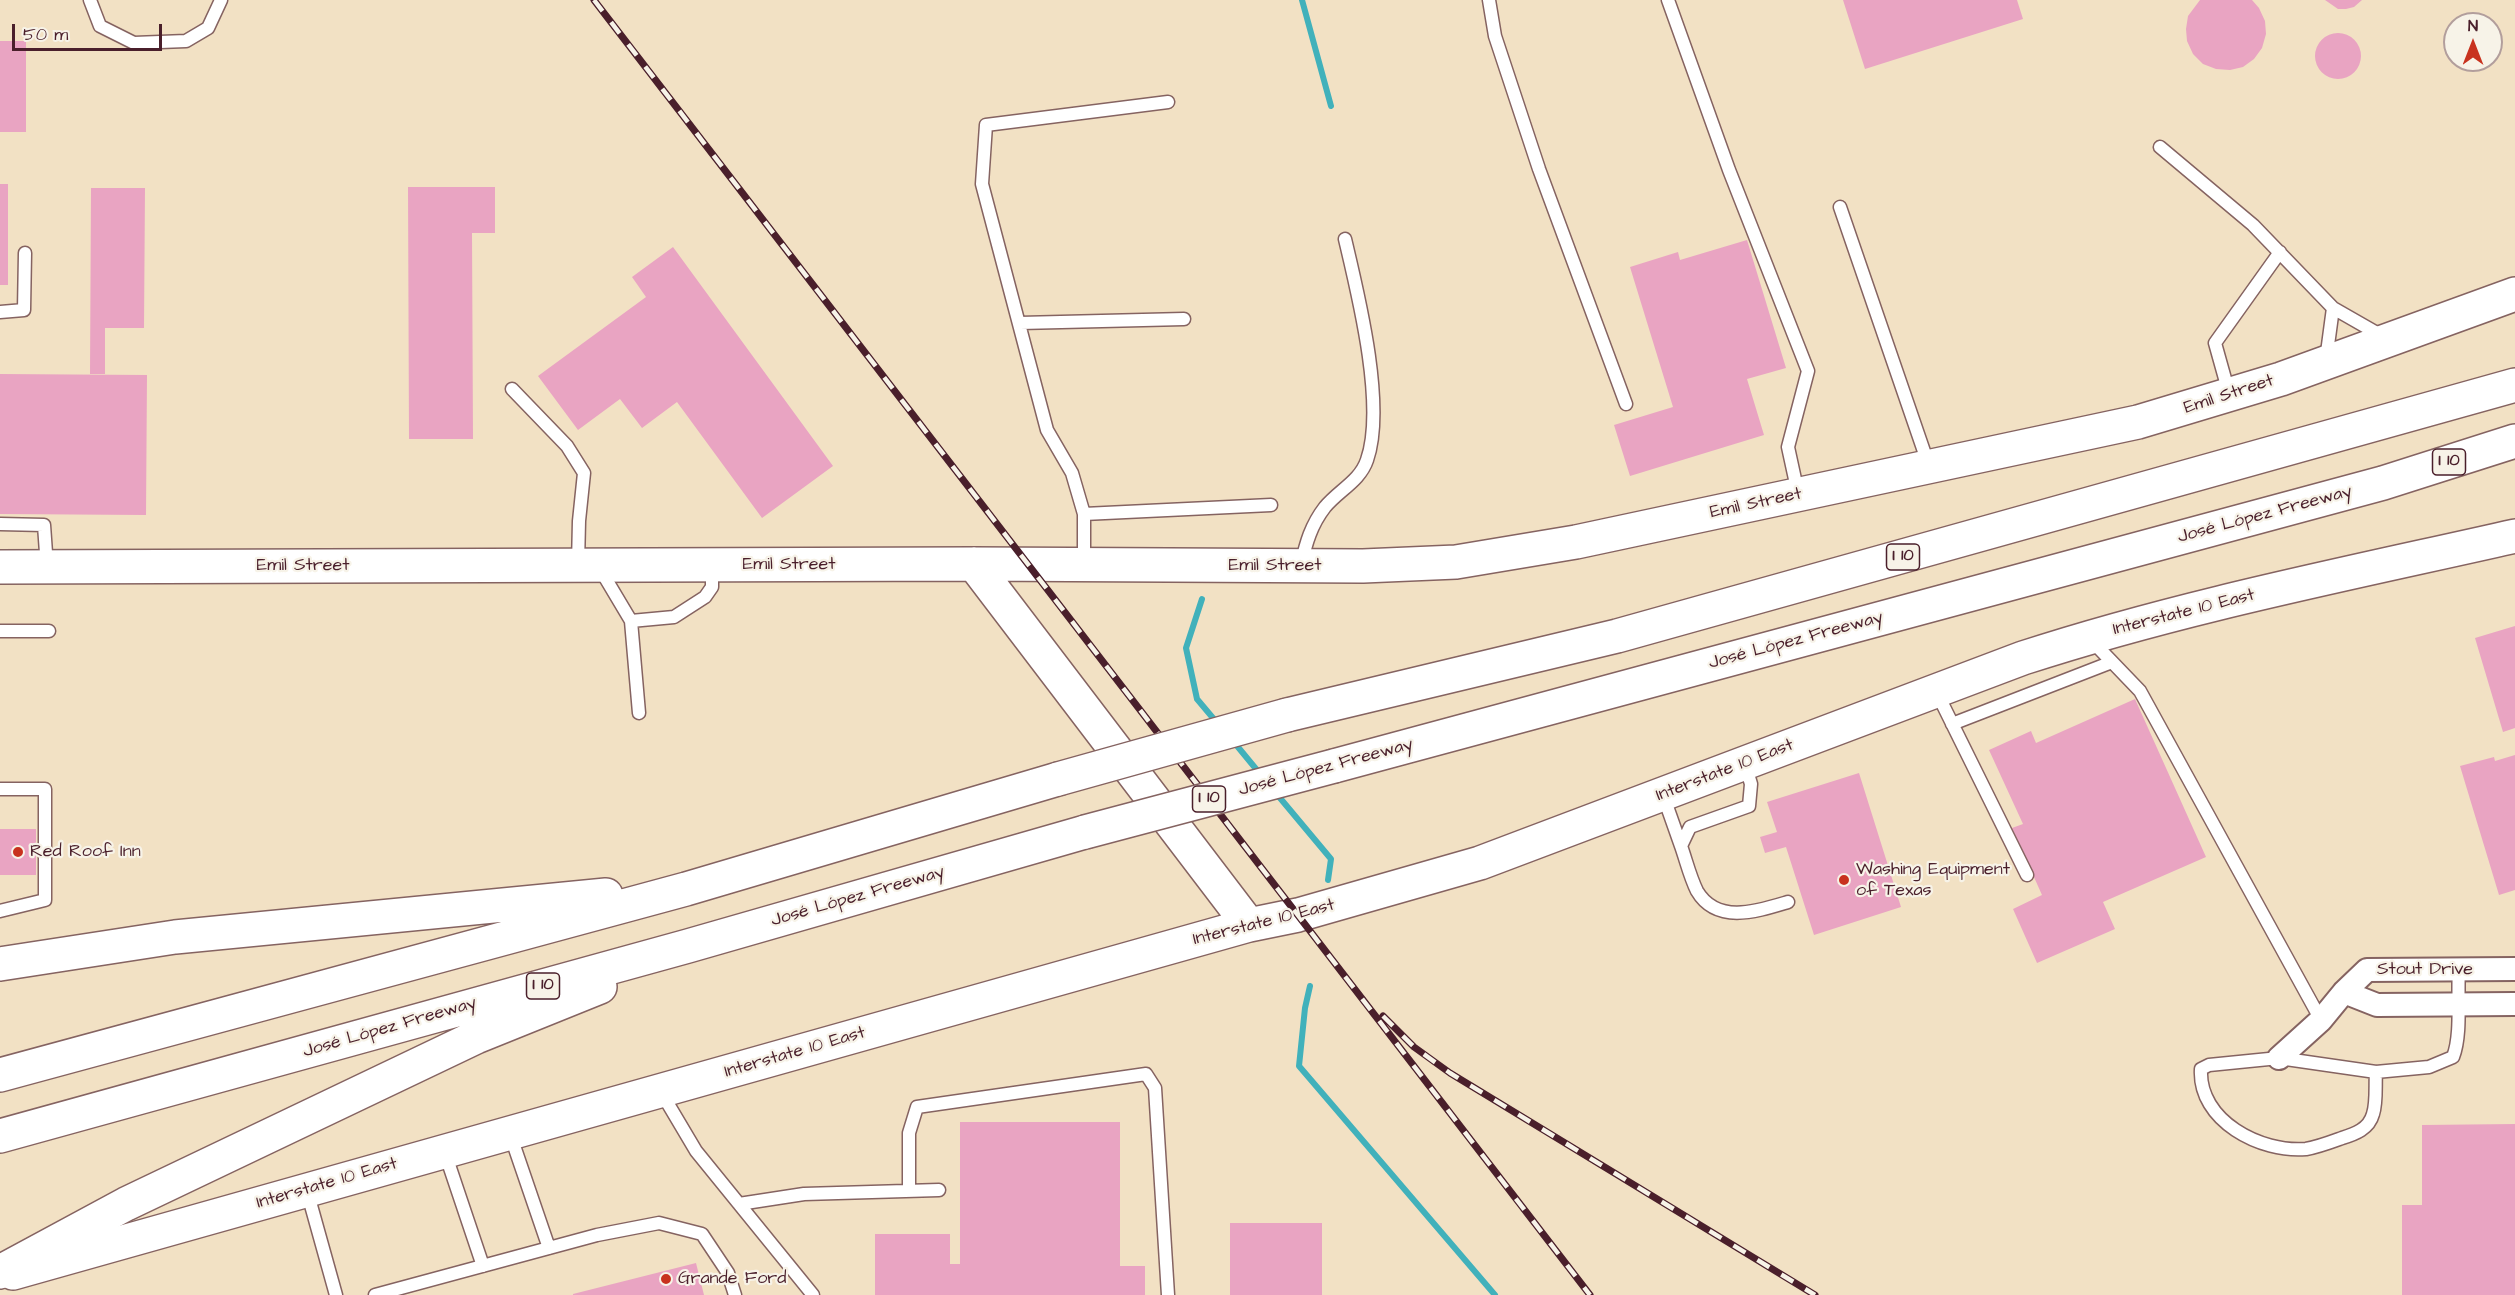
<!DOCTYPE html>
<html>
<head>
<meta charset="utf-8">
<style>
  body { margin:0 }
  #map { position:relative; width:2515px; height:1295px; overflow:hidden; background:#f2e1c4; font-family:"Architects Daughter",sans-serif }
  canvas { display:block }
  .north { position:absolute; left:2443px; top:12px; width:60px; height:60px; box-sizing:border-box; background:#f7f3e8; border:2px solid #b29e9c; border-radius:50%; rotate:0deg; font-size:16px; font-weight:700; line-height:24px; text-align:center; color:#4a1f2b }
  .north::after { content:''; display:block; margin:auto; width:21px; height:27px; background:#c8321e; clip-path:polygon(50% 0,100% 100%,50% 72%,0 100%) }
  .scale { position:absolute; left:12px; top:24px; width:150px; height:27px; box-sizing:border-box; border:3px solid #4a1f2b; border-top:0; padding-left:8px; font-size:18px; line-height:21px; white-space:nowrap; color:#4a1f2b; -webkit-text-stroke:4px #f7f3e8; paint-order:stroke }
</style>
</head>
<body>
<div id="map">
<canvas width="2515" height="1295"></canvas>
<div class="north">N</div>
<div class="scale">50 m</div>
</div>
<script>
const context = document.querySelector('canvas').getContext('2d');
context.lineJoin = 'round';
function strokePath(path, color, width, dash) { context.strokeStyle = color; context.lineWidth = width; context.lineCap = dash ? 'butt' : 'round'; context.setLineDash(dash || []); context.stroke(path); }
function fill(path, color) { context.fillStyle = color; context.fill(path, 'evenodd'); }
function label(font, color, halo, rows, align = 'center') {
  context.font = font + ' "Architects Daughter",sans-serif'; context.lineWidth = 4.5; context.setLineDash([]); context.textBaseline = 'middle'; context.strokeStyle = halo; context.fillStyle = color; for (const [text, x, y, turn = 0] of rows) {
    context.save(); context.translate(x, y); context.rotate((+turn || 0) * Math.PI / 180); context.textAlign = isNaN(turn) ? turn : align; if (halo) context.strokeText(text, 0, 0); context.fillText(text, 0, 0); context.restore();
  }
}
strokePath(new Path2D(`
  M1302,0L1331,106
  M1202,599L1186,648L1197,699L1218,724
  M1233,741L1261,775
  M1275,792L1331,859L1328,880
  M1310,986L1305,1008L1299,1066L1495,1295`), '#41b1bb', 6);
fill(new Path2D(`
  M1843,0H2017L2023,19L1865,69Z
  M2200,0H2252L2259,8L2265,21L2266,34L2262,48L2254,59L2243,67L2230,70L2216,69L2203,64L2193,54L2187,41L2186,29L2188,16Z
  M2325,0H2362L2354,7L2346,9H2338Z
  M2315 56a23 23 0 1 1 46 0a23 23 0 1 1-46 0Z
  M0,41H26V132H0Z
  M0,184H8V285H0Z
  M408,187H495V233H472L473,439H409Z
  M91,188H145L144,328H105V374H90Z
  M1747,240L1786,368L1747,379L1764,435L1630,476L1614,425L1673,407L1630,267L1678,252L1680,260Z
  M673,247L833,466L762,518L677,402L642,428L620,399L578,430L538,376L646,297L632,277Z
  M0,374L147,375L146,515L0,514Z
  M2515,626V728L2503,732L2475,638Z
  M2135,699L2206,857L2103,902L2115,929L2037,963L2013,909L2042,895L2012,828L2023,824L1989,750L2031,731L2036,743Z
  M2515,755V890L2499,895L2460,766L2494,757L2495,761Z
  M1859,773L1901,907L1814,935L1786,847L1765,853L1760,837L1777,832L1767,802Z
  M0,829H36V875H0Z
  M960,1122H1120V1266H1145V1295H875V1234H950V1264H960Z
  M2515,1124V1295H2402V1205H2422V1125Z
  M1230,1223H1322V1295H1230Z
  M696,1263L704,1295H573V1294Z`), '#e9a4c2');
const service = new Path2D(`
  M90,0L100,26L134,43L186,41L208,28L221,0
  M1489,0L1495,36L1539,169L1626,404
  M1668,0L1729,170L1808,371L1788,447L1798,493
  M2160,147L2253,225L2333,308
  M1840,207L1929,466
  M0,312L24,310L25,253
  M1020,323L1184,319
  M2326,360L2333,308L2382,336
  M512,389L567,446L584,473L579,521L578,564
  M2229,393L2215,343L2280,252
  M1084,514L1271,505
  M0,524L44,525L47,567
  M1084,563V514L1072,473L1047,430L982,184L986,125L1168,102
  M1301,565C1306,543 1311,525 1325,507C1339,490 1360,481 1367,460C1386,406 1358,294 1345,239
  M600,569L631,621L639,713
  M631,621L674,617L705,597L712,587V566
  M0,631H49
  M2091,640L2140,691L2321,1020
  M1937,693L2027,875
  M1952,724L2112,662
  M1745,764L1751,784L1749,806L1690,827L1681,846C1686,860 1690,877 1697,891C1717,925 1758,911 1788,902
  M0,789H45V900L0,911
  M1663,795L1681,846
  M2376,1072C2375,1085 2377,1102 2373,1114C2369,1129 2355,1134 2342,1138C2331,1142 2318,1147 2306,1149C2261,1153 2198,1121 2201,1069L2209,1065L2279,1058L2376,1072L2429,1067L2453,1057C2462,1034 2457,996 2459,969
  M661,1092L696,1151L813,1295
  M510,1134L549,1248
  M445,1153L483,1266
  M307,1191L336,1295
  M909,1191V1133L917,1107L1146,1074L1155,1088L1168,1295
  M739,1204L804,1194L939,1190
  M375,1295L597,1235L659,1223L702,1234L728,1273L735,1295`);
const minor = new Path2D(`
  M2344,992L2377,1005L2515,1004
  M2279,1058L2321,1020L2344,992L2367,970L2515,969`);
const secondary = new Path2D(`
  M974,564L1249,925
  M0,567L974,564L1363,566L1456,562L1576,542L2138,422L2281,379L2515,294
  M13,1273L1249,925L1298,915L1480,863L2023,658C2183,606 2351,573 2515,536`);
const motorway = new Path2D(`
  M1287,715L1617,636L2515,385
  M1334,766L2383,483L2515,441
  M0,964L175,937L606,895
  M0,1075L686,889L1058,779
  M0,1136L688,946L1085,832
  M0,1272L126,1204L476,1037L600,987`);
strokePath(service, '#856361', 15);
strokePath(minor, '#856361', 26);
strokePath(secondary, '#856361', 36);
strokePath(motorway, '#856361', 36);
strokePath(service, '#fff', 12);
strokePath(minor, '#fff', 22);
strokePath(secondary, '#fff', 33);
strokePath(motorway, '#fff', 33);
const rail = new Path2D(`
  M594,0L1590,1295
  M1383,1016L1414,1047L1450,1073L1815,1295`);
strokePath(rail, '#4a1f2b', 7);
strokePath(rail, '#f7f3e8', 4.5, [14]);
const motorwayBridge = new Path2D(`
  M1058,779L1287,715
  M1085,832L1334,766`);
strokePath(motorwayBridge, '#856361', 36, []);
strokePath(motorwayBridge, '#fff', 33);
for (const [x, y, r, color] of [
  [18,852,6,"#c8321e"],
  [1844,880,6,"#c8321e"],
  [666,1279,6,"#c8321e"]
]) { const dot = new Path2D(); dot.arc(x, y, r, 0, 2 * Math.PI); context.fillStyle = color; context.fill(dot); strokePath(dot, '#f7f3e8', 2); }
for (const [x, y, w] of [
  [2449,462,33],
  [1903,557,33],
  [1209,799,33],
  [543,986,33]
]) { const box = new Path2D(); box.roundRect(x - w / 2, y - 13, w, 26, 4.5); context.fillStyle = '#f7f3e8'; context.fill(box); strokePath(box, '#4a1f2b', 1.5); }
label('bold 16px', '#4a1f2b', null, [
  ["I 10",2449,462],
  ["I 10",1903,557],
  ["I 10",1209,799],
  ["I 10",543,986]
]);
label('18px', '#4a1f2b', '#f7f3e8', [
  ["Emil Street",2229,395,-18],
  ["Emil Street",1756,504,-12],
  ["José López Freeway",2265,515,-15],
  ["Emil Street",789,565],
  ["Emil Street",303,566],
  ["Emil Street",1275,566],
  ["Interstate 10 East",2184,613,-14],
  ["José López Freeway",1796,641,-15],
  ["José López Freeway",1326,768,-15],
  ["Interstate 10 East",1725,771,-21],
  ["José López Freeway",858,897,-16],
  ["Interstate 10 East",1264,923,-14],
  ["Stout Drive",2425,970],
  ["José López Freeway",390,1028,-16],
  ["Interstate 10 East",795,1053,-16],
  ["Interstate 10 East",327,1184,-16]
]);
label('18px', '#4a1f2b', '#f7f3e8', [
  ["Red Roof Inn",30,852],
  ["Washing Equipment",1856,870],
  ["of Texas",1856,891],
  ["Grande Ford",678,1279]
], 'left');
</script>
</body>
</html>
